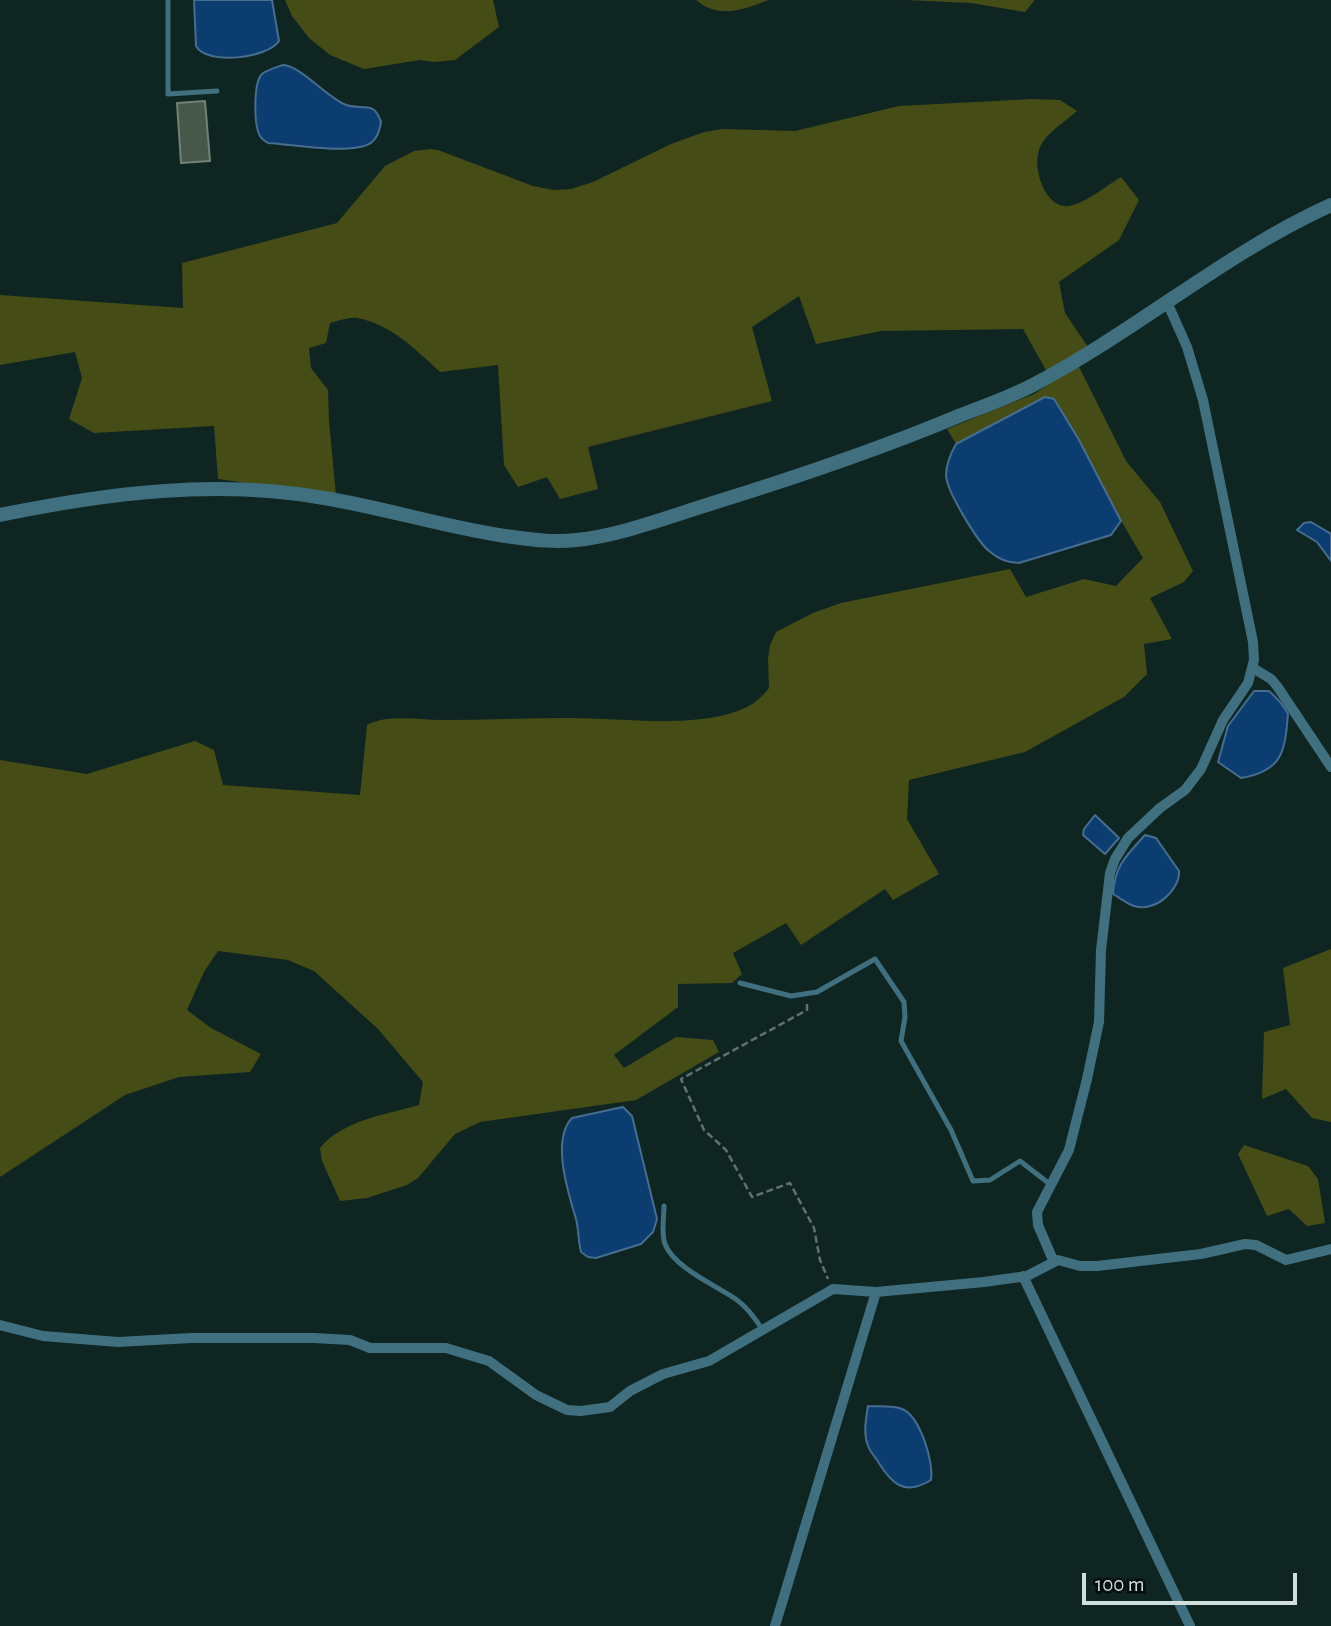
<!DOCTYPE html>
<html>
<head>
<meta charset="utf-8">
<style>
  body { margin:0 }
  #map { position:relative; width:1331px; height:1626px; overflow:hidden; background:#0e2522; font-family:"Alegreya Sans",sans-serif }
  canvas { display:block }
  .scale { position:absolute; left:1082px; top:1573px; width:215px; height:32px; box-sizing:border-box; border:4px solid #d0dedc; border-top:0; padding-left:9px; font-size:21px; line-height:24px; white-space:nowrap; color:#d0dedc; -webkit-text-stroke:5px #040c0b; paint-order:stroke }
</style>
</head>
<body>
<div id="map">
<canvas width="1331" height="1626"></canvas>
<div class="scale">100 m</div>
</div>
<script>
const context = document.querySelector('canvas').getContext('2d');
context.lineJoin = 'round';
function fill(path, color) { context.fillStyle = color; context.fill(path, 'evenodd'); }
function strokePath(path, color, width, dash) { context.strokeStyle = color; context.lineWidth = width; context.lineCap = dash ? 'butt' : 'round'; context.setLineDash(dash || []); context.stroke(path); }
fill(new Path2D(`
  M285,0H493L499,27L455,60L434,62L420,60L364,69L330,55L309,38L292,16Z
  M696,0H768C744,10 718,19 696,0Z
  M906,0H1034V1L1025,12L971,3Z
  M1033,99L1060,100L1077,111C1065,122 1044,134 1039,150C1032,170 1047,214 1073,205C1090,200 1106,186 1121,177L1139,200L1119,240L1059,282L1065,313L1088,347L1047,372L1023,329L881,331L816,344L799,296L752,327L772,401L588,447L598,489L560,499L547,477L518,487L504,465L498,365L440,372C416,350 391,324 357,318C349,317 338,321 330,323L326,343L309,348L311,368L328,390L329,421L336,495L218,479L214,426L94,433L69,419L82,378L75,352L0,365V295L183,308L182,263L337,223L385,166L414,151L430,149L438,150L533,186L554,190L571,189L593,182L671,144L704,132L722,129L795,131L899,106Z
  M1078,365L1126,461L1160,502L1193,571L1184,582L1150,598L1172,639L1144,644L1147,674L1124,697L1025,752L909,780L907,819L939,874L893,900L885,889L801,945L786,923L733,953L742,974L732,983L678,984V1007L614,1055L624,1068L676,1037L713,1040L719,1052L636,1100L480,1122L455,1134L418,1178L407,1185L367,1198L340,1201L322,1161L320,1148C343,1120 385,1115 419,1105L423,1082L378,1029L314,971L288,960L218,951L204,972L187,1010L211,1028L261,1054L250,1072L179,1077L125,1095L0,1177V760L87,774L195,741L214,750L223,785L360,795L367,725C388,714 417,720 441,720C484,720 527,718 569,718C620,718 686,728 735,712C750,707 760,700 769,688L768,659L770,645L776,632L813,613L841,603L1010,569L1026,597L1084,579L1116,586L1143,558C1111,506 1086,451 1054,399L1045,397L956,444L947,429L1034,394Z
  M1331,949V1122L1312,1118L1286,1089L1262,1099L1264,1032L1290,1025L1283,968Z
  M1244,1145L1308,1166L1318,1179L1325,1223L1307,1226L1289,1209L1267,1216L1238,1154Z`), '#464c16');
const water = new Path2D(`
  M194,0H272L279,41C268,58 207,66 196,46Z
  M283,65C299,65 326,96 344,104C360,112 373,98 381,122C380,129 378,137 372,142C356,156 290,144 268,143C264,140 262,140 260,136C254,126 253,83 262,74C267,70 277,67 283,65Z
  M1045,397L1054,399L1079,440L1121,521L1111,535L1019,563C1007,563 998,559 989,551C977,541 946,490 946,475C946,465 951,453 956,444Z
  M1311,522L1331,534V561L1317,542L1297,530L1304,523Z
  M1254,691H1269C1277,698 1283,704 1288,714C1285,751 1283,771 1241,778L1218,762L1228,726Z
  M1095,815L1119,838L1105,854L1083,835L1084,829Z
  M1145,835L1156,838L1179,871C1180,891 1154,913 1134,906C1127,904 1120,898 1113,894C1115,865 1126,856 1145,835Z
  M623,1107L632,1116L657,1219L653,1232L641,1244L596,1258L588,1257L581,1252C578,1241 579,1230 576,1219C568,1192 551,1140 572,1118Z
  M868,1406C878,1407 893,1405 902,1409C920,1416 934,1462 931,1480C904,1497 891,1483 877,1460C874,1456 870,1451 868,1446C863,1433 866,1419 868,1406Z`);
fill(water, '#0c3d70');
strokePath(water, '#476d90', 2);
const building = new Path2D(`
  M205,101L210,161L181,163L177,103Z`);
fill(building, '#47584a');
strokePath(building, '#728375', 2);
strokePath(new Path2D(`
  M807,1004V1010L681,1079L704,1130L726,1150L752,1197L790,1183L814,1228L820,1260L828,1279`), '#5f7270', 2.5, [7, 3.5]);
strokePath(new Path2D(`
  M168,0V94L217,91
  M740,983L791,996L817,992L875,959L904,1002L905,1017L901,1041L951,1130L973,1181L990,1180L1020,1161L1051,1185
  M664,1206C664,1217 661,1234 665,1244C674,1268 717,1286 737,1300C748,1308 755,1318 762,1329`), '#40707f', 5);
strokePath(new Path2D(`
  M1253,668L1271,679L1277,686L1331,767
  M1053,1260L1038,1225L1037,1212L1069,1150L1087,1079L1099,1022L1101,950L1110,873L1115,859L1128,838L1160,808L1185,790L1201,769L1223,720L1248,683L1254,660L1253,642L1203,400L1187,347L1167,302
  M1023,1276L1190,1626
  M0,1325L43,1336L118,1342L191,1338H314L350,1340L370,1348H446L489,1361L536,1395L567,1410L581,1411L610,1407L630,1391L663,1374L709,1361L833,1289L876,1292L984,1282L1027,1276L1058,1260L1080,1266H1097L1201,1254L1245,1244L1256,1245L1286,1260L1331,1249
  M775,1626L876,1292`), '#40707f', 10);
strokePath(new Path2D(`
  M0,515C107,493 216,479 324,498C385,508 444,527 505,536C529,539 552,543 576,540C619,536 671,516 713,503C797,477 880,449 961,415C985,406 1010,397 1033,385C1136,331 1225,253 1331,205`), '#40707f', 14);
</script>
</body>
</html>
